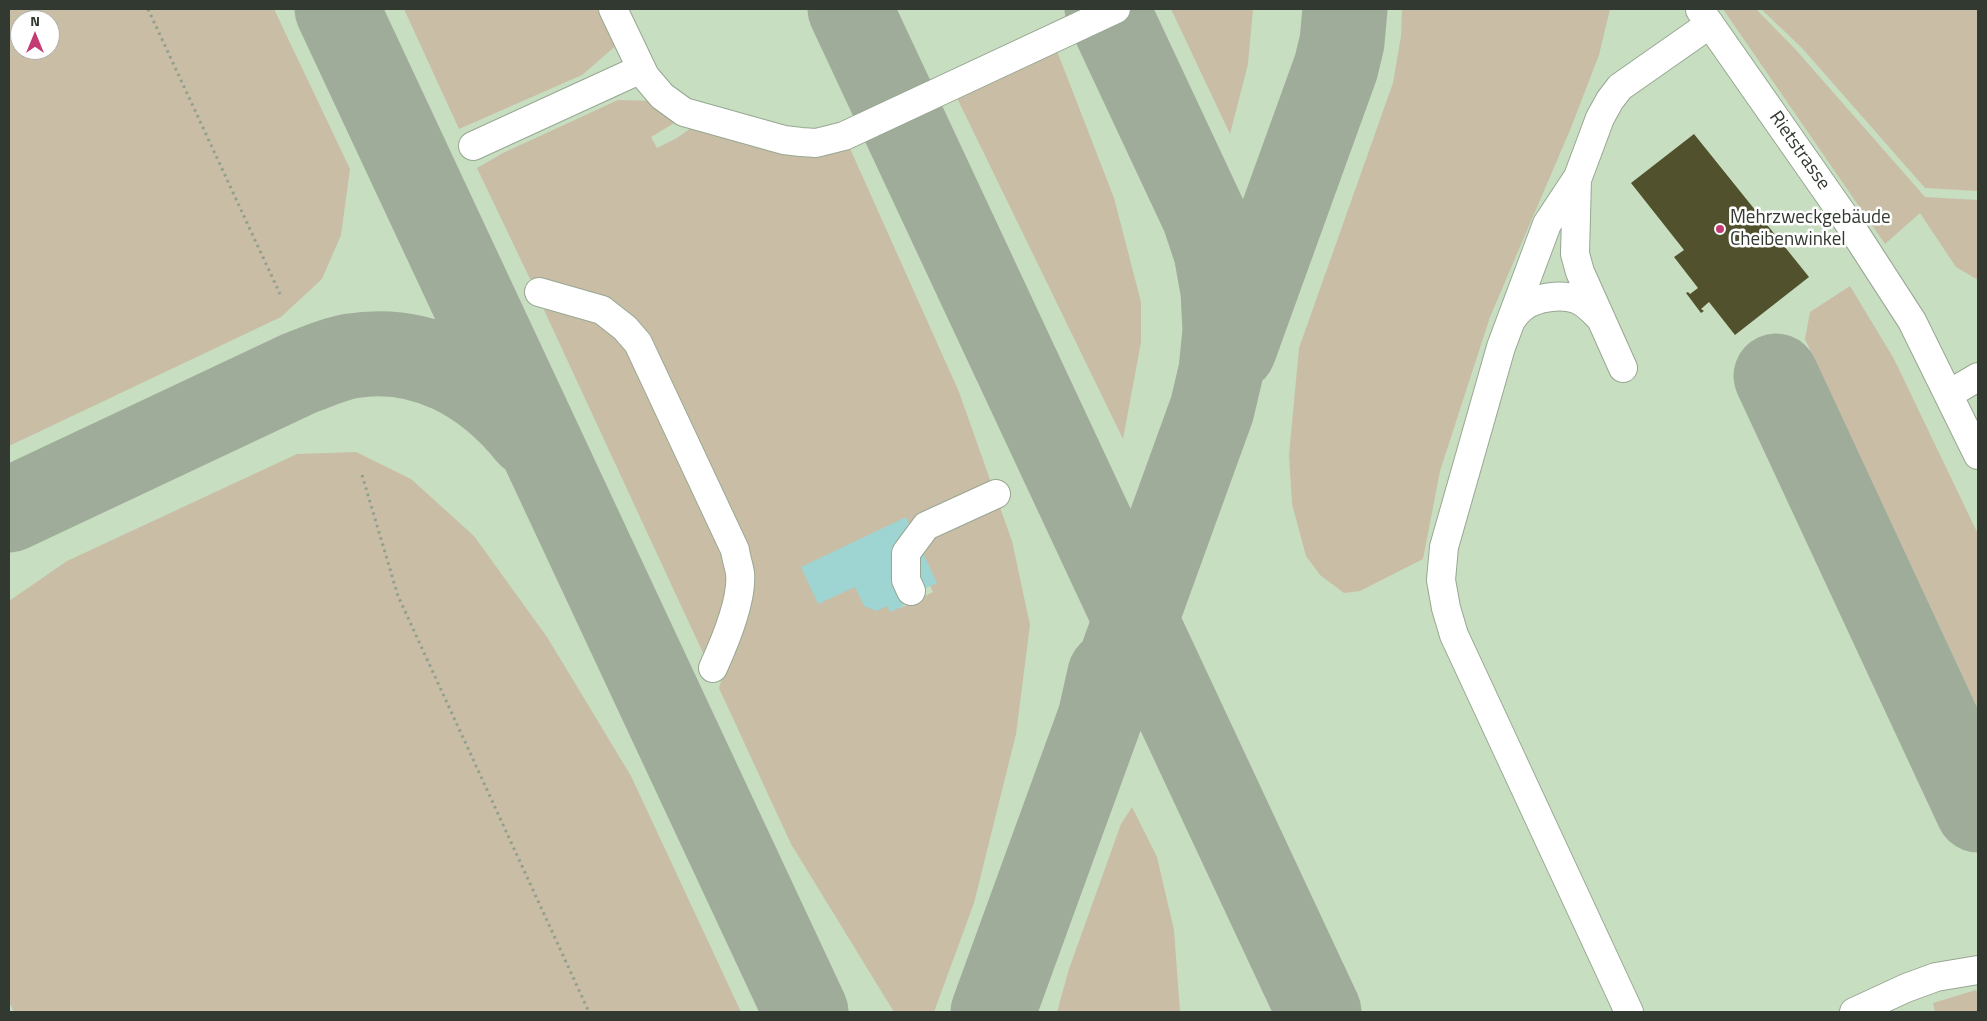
<!DOCTYPE html>
<html>
<head>
<meta charset="utf-8">
<style>
  body { margin:0 }
  #map { position:relative; width:1987px; height:1021px; overflow:hidden; background:#d5e6cf; font-family:"Titillium Web",sans-serif }
  canvas { display:block }
  .frame { position:absolute; inset:0; border:10px solid #323930; pointer-events:none }
  .north { position:absolute; left:10px; top:10px; width:50px; height:50px; box-sizing:border-box; background:#fff; border:1px solid #adb0ac; border-radius:50%; rotate:0deg; font-size:14px; font-weight:700; line-height:20px; text-align:center; color:#323930 }
  .north::after { content:''; display:block; margin:auto; width:18px; height:22px; background:#c43a73; clip-path:polygon(50% 0,100% 100%,50% 72%,0 100%) }
</style>
</head>
<body>
<div id="map">
<canvas width="1987" height="1021"></canvas>
<div class="frame"></div>
<div class="north">N</div>
</div>
<script>
const context = document.querySelector('canvas').getContext('2d');
context.lineJoin = 'round';
function fill(path, color) { context.fillStyle = color; context.fill(path, 'evenodd'); }
function strokePath(path, color, width, dash) { context.strokeStyle = color; context.lineWidth = width; context.lineCap = dash ? 'butt' : 'round'; context.setLineDash(dash || []); context.stroke(path); }
function label(font, color, halo, rows, align = 'center') {
  context.font = font + ' "Titillium Web",sans-serif'; context.lineWidth = 5; context.setLineDash([]); context.textBaseline = 'middle'; context.strokeStyle = halo; context.fillStyle = color; for (const [text, x, y, turn = 0] of rows) {
    context.save(); context.translate(x, y); context.rotate((+turn || 0) * Math.PI / 180); context.textAlign = isNaN(turn) ? turn : align; if (halo) context.strokeText(text, 0, 0); context.fillText(text, 0, 0); context.restore();
  }
}
fill(new Path2D(`
  M9,9H1978V1012H9ZM20,20H50V50H20Z`), '#c8dec1');
fill(new Path2D(`
  M9,9H274L350,169L341,235L322,279L281,317L9,446ZM20,20H50V50H20Z
  M404,9H603L619,43L582,75L459,129Z
  M1171,9H1253L1248,64L1230,134Z
  M1402,9H1610L1599,55L1570,130L1490,317L1440,471L1423,559L1360,591L1344,593L1320,575L1306,556L1292,504L1289,455L1299,348L1393,83L1401,36Z
  M1723,9H1756L1796,50L1925,197L1978,200V280L1956,267L1920,213L1885,244Z
  M1761,9H1978V191L1925,188L1802,48Z
  M1057,51L1114,198L1141,302V342L1123,439L957,98Z
  M618,100L656,101L676,122L651,137L657,148L677,138L695,125L848,144L959,392L993,488L923,517L891,585L901,608L933,592L919,563L924,537L998,502L1012,541L1030,625L1016,734L974,903L934,1012H894L791,844L719,688L744,609L648,345L562,289L530,279L477,168L503,153Z
  M1850,286L1894,359L1978,534V709L1805,339L1810,312Z
  M553,303L581,312L625,340L734,578L707,653H703L544,310Z
  M356,452L411,479L474,536L547,637L631,776L741,1012H14L9,1002V601L67,561L297,454Z
  M1132,807L1157,857L1174,930L1180,1012H1057L1069,969L1121,824Z
  M1976,990L1978,995V1012H1935L1933,1003Z`), '#c9bda6');
fill(new Path2D(`
  M906,517L937,583L901,600L904,606L890,612L887,606L877,611L864,606L855,587L818,604L801,567Z`), '#9ed4d1');
strokePath(new Path2D(`
  M337,9L806,1012
  M850,9L1319,1012
  M1234,349L1336,67L1342,42L1345,9
  M1776,376L1978,810
  M9,510L300,373C317,367 333,359 351,356C423,344 486,380 530,435
  M1096,729L1212,409L1221,371L1225,331L1223,291L1216,252L1204,216L1107,9
  M993,1012L1100,718L1110,674`), '#9fac9a', 85);
fill(new Path2D(`
  M1694,134L1809,277L1735,335L1709,302L1701,309L1704,311L1701,313L1686,293L1688,292L1690,294L1698,288L1674,257L1684,250L1631,183Z`), '#51522d');
const minor = new Path2D(`
  M613,9L645,76L662,96L684,112L784,140L801,142L816,143L844,136L1116,9
  M1700,10L1844,216L1912,321L1978,455
  M473,146L641,69
  M1577,179L1575,254L1580,272L1623,368
  M539,292L602,310L625,328L638,343L735,550C736,558 739,566 740,573C743,600 724,644 713,668
  M1512,319C1515,315 1519,310 1523,307C1536,297 1561,294 1576,299C1587,303 1593,311 1601,319
  M1949,394L1978,377
  M911,591L906,580V553L926,526L996,494
  M1629,1012L1454,635L1446,608L1441,580L1444,547L1501,347L1547,224L1578,177L1600,118L1610,100L1620,87L1710,24
  M1854,1012L1906,988L1936,977L1978,970`);
strokePath(minor, '#97a792', 30);
strokePath(new Path2D(`
  M148,9L280,294
  M362,475L398,596L589,1012`), '#929f8e', 3, [2.5, 4]);
strokePath(minor, '#fff', 28);
for (const [x, y, r, color] of [
  [1720,229,5,"#c43a73"]
]) { const dot = new Path2D(); dot.arc(x, y, r, 0, 2 * Math.PI); context.fillStyle = color; context.fill(dot); strokePath(dot, '#fff', 2); }
label('19px', '#323930', '#fff', [
  ["Rietstrasse",1799,151,55]
]);
label('19px', '#323930', '#fff', [
  ["Mehrzweckgebäude",1730,218],
  ["Cheibenwinkel",1730,240]
], 'left');
</script>
</body>
</html>
